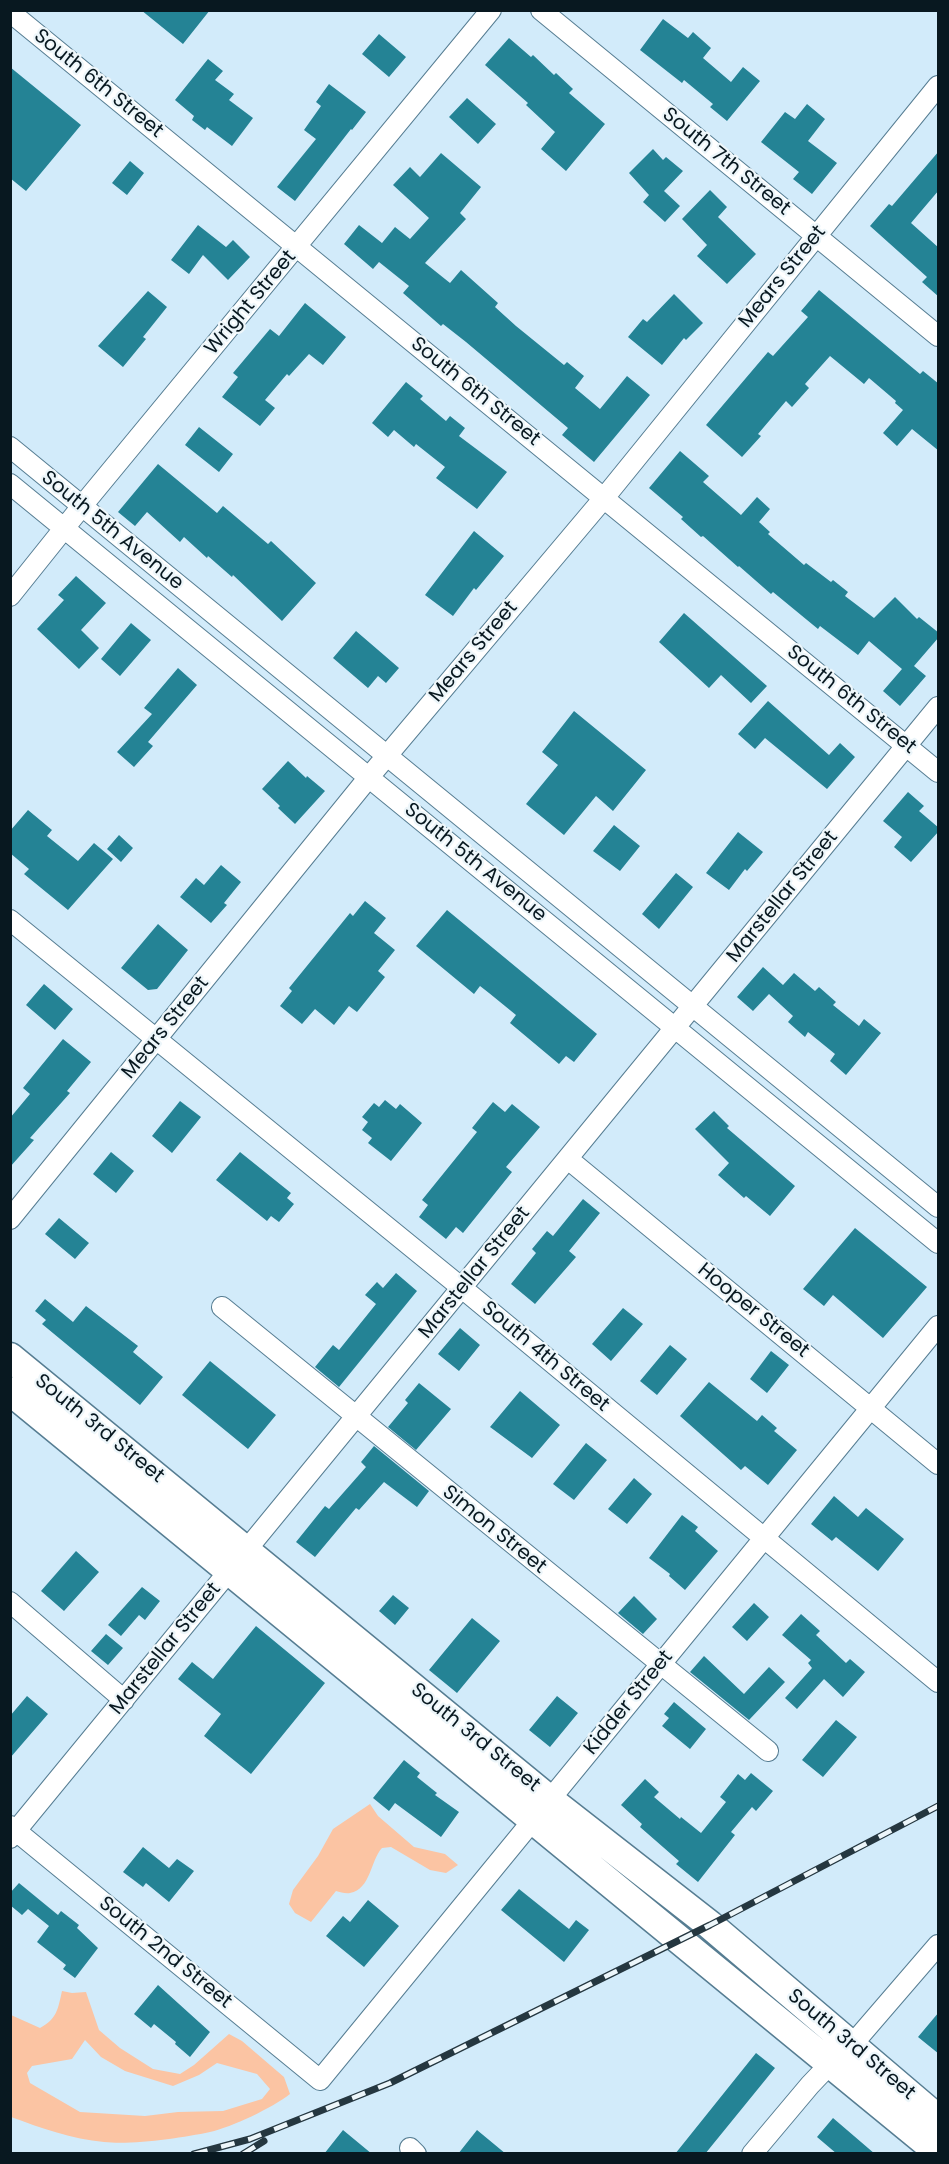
<!DOCTYPE html>
<html>
<head>
<meta charset="utf-8">
<style>
  body { margin:0 }
  #map { position:relative; width:949px; height:2164px; overflow:hidden; background:#d2ebfa; font-family:Poppins,sans-serif }
  canvas { display:block }
  .frame { position:absolute; inset:0; border:12px solid #081820; pointer-events:none }
</style>
</head>
<body>
<div id="map">
<canvas width="949" height="2164"></canvas>
<div class="frame"></div>
</div>
<script>
const context = document.querySelector('canvas').getContext('2d');
context.lineJoin = 'round';
function fill(path, color) { context.fillStyle = color; context.fill(path, 'evenodd'); }
function strokePath(path, color, width, dash) { context.strokeStyle = color; context.lineWidth = width; context.lineCap = dash ? 'butt' : 'round'; context.setLineDash(dash || []); context.stroke(path); }
function label(font, color, halo, rows, align = 'center') {
  context.font = font + ' Poppins,sans-serif'; context.lineWidth = 4.5; context.setLineDash([]); context.textBaseline = 'middle'; context.strokeStyle = halo; context.fillStyle = color; for (const [text, x, y, turn = 0] of rows) {
    context.save(); context.translate(x, y); context.rotate((+turn || 0) * Math.PI / 180); context.textAlign = isNaN(turn) ? turn : align; if (halo) context.strokeText(text, 0, 0); context.fillText(text, 0, 0); context.restore();
  }
}
fill(new Path2D(`
  M370,1804L378,1816L414,1847L445,1854L458,1865L446,1873L430,1870L391,1847L382,1848C370,1861 371,1889 350,1893C346,1894 340,1892 336,1891L311,1922L295,1913L289,1904L293,1890L318,1856L333,1829Z
  M62,1991L72,1993L86,1992L99,2030L120,2048L153,2069L180,2074L194,2065L229,2034L242,2041L284,2077L290,2094C272,2108 232,2127 210,2132C182,2138 133,2145 104,2142C72,2139 41,2128 11,2117V2015L40,2028C57,2019 58,2009 62,1991ZM85,2040L101,2057L125,2071L173,2086L199,2075L217,2063L257,2074L270,2089L262,2099L223,2111L178,2112L145,2116L80,2112L30,2083L27,2073L32,2066L72,2059Z`), '#fbc4a3');
fill(new Path2D(`
  M141,10H210L183,44Z
  M663,19L688,38L693,32L711,48L703,58L731,82L743,67L760,81L727,121L710,107L713,104L684,80L682,83L640,50Z
  M379,34L406,57L389,77L362,54Z
  M509,38L531,57L533,55L554,75L556,73L573,89L569,93L605,124L566,171L541,149L555,132L526,105L528,103L485,65Z
  M208,59L223,71L215,80L234,94L229,100L253,118L232,146L207,127L205,130L192,120L194,116L175,100Z
  M10,67L81,125L26,191L10,178Z
  M329,84L366,112L352,130L351,129L295,201L277,187L316,139L304,130L321,106L316,102Z
  M467,98L496,124L478,144L449,117Z
  M807,104L825,119L808,141L837,163L812,194L793,179L799,172L761,142L785,112L795,119Z
  M653,149L663,160L666,157L683,171L664,191L680,206L665,222L643,202L649,195L629,173Z
  M939,151V190L911,223L939,248V297L922,282L927,277L870,226L889,204L892,206Z
  M441,153L481,187L460,213L466,219L425,263L450,283L461,270L498,303L495,307L516,326L564,365L567,362L584,376L575,388L600,409L627,376L650,395L594,462L562,435L568,428L466,342L443,324L441,326L403,293L409,286L379,262L373,269L344,244L359,225L382,243L395,227L410,239L429,218L393,185L410,167L420,177Z
  M130,161L144,173L127,195L112,183Z
  M710,190L727,207L718,217L756,254L727,284L697,256L707,245L682,219Z
  M198,225L226,247L233,240L250,257L228,280L203,255L189,274L171,260Z
  M819,290L920,374L923,371L939,384V451L912,429L897,446L883,433L903,410L895,403L896,401L869,378L864,384L830,356L805,384L809,388L792,407L786,401L758,434L761,436L742,457L706,425L768,352L773,356L808,317L801,311Z
  M148,291L167,307L143,337L146,339L123,367L98,346Z
  M674,294L703,323L686,340L684,338L662,365L628,337L643,319L647,322Z
  M305,303L346,337L323,365L309,354L289,376L287,374L265,400L275,408L260,426L222,397L238,377L233,373L270,329L279,336Z
  M406,382L423,396L420,399L446,421L450,416L465,428L459,436L507,472L477,509L436,478L445,467L416,444L414,447L394,430L388,437L372,423Z
  M199,427L233,454L219,472L185,445Z
  M680,451L709,476L703,482L741,515L757,497L770,509L759,522L770,532L768,534L804,565L806,563L831,582L833,580L848,592L845,596L874,618L895,597L917,619L919,617L939,633V637L914,666L926,676L900,706L883,691L902,669L869,641L858,655L820,626L818,629L773,592L771,594L739,566L738,567L703,536L701,537L681,519L683,517L649,488Z
  M158,464L217,513L223,506L268,544L271,541L316,583L282,621L233,575L232,577L208,556L207,558L184,537L180,542L147,512L135,526L118,512Z
  M474,531L504,556L476,590L474,588L453,616L425,595Z
  M76,576L106,603L81,630L99,648L79,669L37,629L64,600L58,595Z
  M684,613L767,686L751,703L721,675L709,688L659,642Z
  M131,623L151,640L120,676L101,659Z
  M356,631L399,668L386,683L378,676L368,688L333,658Z
  M178,668L197,685L148,742L153,746L134,767L117,752L152,714L144,708Z
  M768,701L829,755L840,743L855,757L827,789L765,738L755,749L738,734Z
  M574,711L646,770L613,811L596,796L564,835L526,804L558,765L542,752Z
  M288,761L306,778L307,776L325,791L295,824L278,808L280,806L262,789Z
  M908,792L924,806L919,811L939,828V831L911,862L894,847L902,837L883,821Z
  M28,810L52,830L47,836L78,861L94,843L113,859L68,910L24,874L29,869L10,853V831Z
  M614,825L640,846L620,871L593,851Z
  M738,832L763,852L747,871L745,869L729,890L706,873Z
  M119,835L133,848L121,862L107,849Z
  M221,865L241,882L224,903L227,905L211,923L180,897L196,878L204,885Z
  M676,873L693,887L659,929L642,914Z
  M365,901L386,918L374,933L395,950L378,971L385,977L357,1012L349,1006L334,1025L315,1009L302,1024L280,1006L292,991L289,988L350,913L353,916Z
  M447,910L597,1034L574,1062L566,1056L559,1064L510,1023L516,1015L489,993L480,986L474,994L416,946Z
  M158,924L188,950L157,989L148,990L121,968Z
  M763,967L783,985L794,973L815,991L819,987L836,1002L833,1005L859,1026L864,1019L881,1033L846,1075L830,1061L835,1054L808,1032L805,1037L788,1022L793,1016L769,994L753,1011L737,997Z
  M44,984L73,1009L55,1030L26,1005Z
  M63,1039L91,1062L67,1091L70,1093L30,1138L34,1140L10,1167V1118L30,1094L23,1088Z
  M385,1100L396,1109L400,1104L422,1123L391,1161L368,1143L372,1138L362,1130L368,1122L362,1117L374,1103L379,1107Z
  M180,1101L201,1117L172,1153L152,1136Z
  M493,1102L505,1112L512,1104L540,1127L506,1167L512,1172L463,1233L456,1227L446,1239L419,1217L428,1205L422,1200L477,1132L472,1128Z
  M714,1111L729,1126L727,1128L795,1186L770,1216L746,1196L744,1198L718,1175L729,1163L695,1129Z
  M111,1152L134,1171L116,1193L93,1174Z
  M240,1152L291,1193L287,1198L294,1204L279,1222L271,1216L267,1221L216,1180Z
  M583,1199L600,1213L569,1251L576,1257L535,1304L511,1284L536,1253L532,1249L547,1231L553,1236Z
  M59,1218L89,1243L75,1259L45,1234Z
  M855,1228L927,1287L883,1338L833,1295L824,1306L803,1289Z
  M396,1273L417,1291L339,1387L315,1367L333,1345L339,1350L376,1304L365,1295L377,1282L383,1288Z
  M45,1299L73,1322L86,1306L138,1346L133,1352L163,1377L140,1405L42,1324L46,1320L35,1311Z
  M623,1308L643,1324L611,1361L592,1344Z
  M460,1328L480,1345L459,1371L438,1354Z
  M670,1345L687,1359L657,1395L640,1381Z
  M771,1351L789,1365L767,1393L750,1379Z
  M210,1361L276,1415L248,1449L182,1395Z
  M709,1382L757,1421L762,1415L777,1428L774,1431L797,1450L768,1485L745,1466L741,1470L680,1416Z
  M419,1383L451,1409L416,1450L388,1427L408,1403L405,1400Z
  M520,1391L560,1425L532,1458L490,1427Z
  M586,1443L607,1460L574,1500L553,1484Z
  M374,1446L429,1491L417,1507L384,1482L359,1510L356,1508L315,1557L296,1542L325,1506L329,1509L366,1467L361,1462Z
  M634,1478L652,1494L627,1524L608,1509Z
  M834,1496L858,1517L866,1508L904,1539L878,1571L836,1537L832,1541L811,1524Z
  M682,1515L698,1527L695,1531L718,1551L685,1590L669,1576L670,1574L649,1558Z
  M76,1551L99,1572L64,1611L41,1591Z
  M142,1587L160,1601L145,1620L139,1615L121,1636L108,1625Z
  M393,1595L409,1608L395,1625L379,1611Z
  M634,1596L657,1619L643,1634L618,1613Z
  M754,1603L769,1617L747,1641L732,1627Z
  M801,1614L820,1631L816,1635L846,1663L850,1659L865,1672L843,1697L824,1679L797,1709L785,1698L812,1668L808,1663L811,1660L782,1635Z
  M472,1618L500,1641L457,1693L429,1670Z
  M256,1626L325,1683L251,1774L204,1736L221,1714L178,1679L192,1662L213,1679Z
  M106,1634L123,1648L108,1665L91,1651Z
  M704,1656L744,1694L769,1667L785,1682L749,1720L690,1672Z
  M27,1696L48,1714L10,1758V1716Z
  M557,1696L578,1713L550,1747L529,1730Z
  M674,1702L706,1729L690,1749L662,1726L669,1718L664,1714Z
  M836,1720L857,1737L823,1777L802,1760Z
  M404,1760L420,1773L417,1777L437,1793L435,1795L459,1812L441,1837L395,1803L389,1811L373,1798Z
  M751,1773L773,1791L756,1811L752,1807L731,1832L735,1835L698,1882L676,1864L679,1861L640,1827L642,1824L621,1805L645,1779L659,1792L654,1797L680,1819L681,1817L701,1833L726,1802L720,1797L738,1774L745,1780Z
  M143,1847L169,1868L177,1859L194,1871L169,1902L146,1883L143,1887L123,1872Z
  M19,1883L58,1915L61,1911L79,1925L77,1928L98,1948L75,1978L63,1969L66,1965L37,1942L49,1926L28,1909L22,1915L10,1905V1893Z
  M519,1889L569,1929L576,1920L589,1930L564,1962L501,1910Z
  M368,1900L399,1926L364,1967L326,1936L343,1916L350,1922Z
  M158,1985L210,2032L190,2057L175,2044L176,2042L154,2024L151,2028L134,2014Z
  M939,2012V2054L918,2037Z
  M756,2053L775,2068L705,2154H675Z
  M833,2118L875,2154H837L817,2137Z
  M343,2130L372,2154H324Z
  M477,2130L506,2154H458Z`), '#248395');
const minor = new Path2D(`
  M541,10L938,336
  M10,12L938,772
  M10,447L938,1207
  M10,484L938,1243
  M10,596L82,506L491,10
  M10,920L462,1288L938,1682
  M568,1159L938,1464
  M10,1219L369,777L604,498L938,86
  M222,1307L768,1751
  M10,1602L124,1700
  M10,1826L320,2080L938,1326
  M10,1838L938,707
  M410,2148L416,2154
  M752,2154L810,2085L830,2064L851,2046L938,1945`);
const highway = new Path2D(`
  M10,1357L550,1800L710,1925L938,2119
  M10,1391L938,2152`);
strokePath(minor, '#567d92', 22);
strokePath(highway, '#567d92', 31);
strokePath(minor, '#fff', 20);
strokePath(highway, '#fff', 28);
const rail = new Path2D(`
  M194,2154L250,2139L390,2083L710,1925L938,1806
  M243,2154L264,2141`);
strokePath(rail, '#253740', 7);
strokePath(rail, '#edf6fa', 4.5, [14]);
label('20px', '#081820', '#edf6fa', [
  ["South 6th Street",98,84,39],
  ["South 7th Street",726,162,39],
  ["Mears Street",783,277,-51],
  ["Wright Street",251,303,-50],
  ["South 6th Street",475,392,39],
  ["South 5th Avenue",112,531,39],
  ["Mears Street",474,652,-50],
  ["South 6th Street",851,700,39],
  ["South 5th Avenue",475,863,39],
  ["Marstellar Street",783,897,-51],
  ["Mears Street",166,1028,-51],
  ["Marstellar Street",475,1273,-51],
  ["Hooper Street",753,1311,39],
  ["South 4th Street",545,1357,40],
  ["South 3rd Street",99,1429,39],
  ["Simon Street",494,1530,39],
  ["Marstellar Street",166,1649,-51],
  ["Kidder Street",629,1703,-51],
  ["South 3rd Street",475,1738,39],
  ["South 2nd Street",165,1953,39],
  ["South 3rd Street",851,2045,40]
]);
</script>
</body>
</html>
